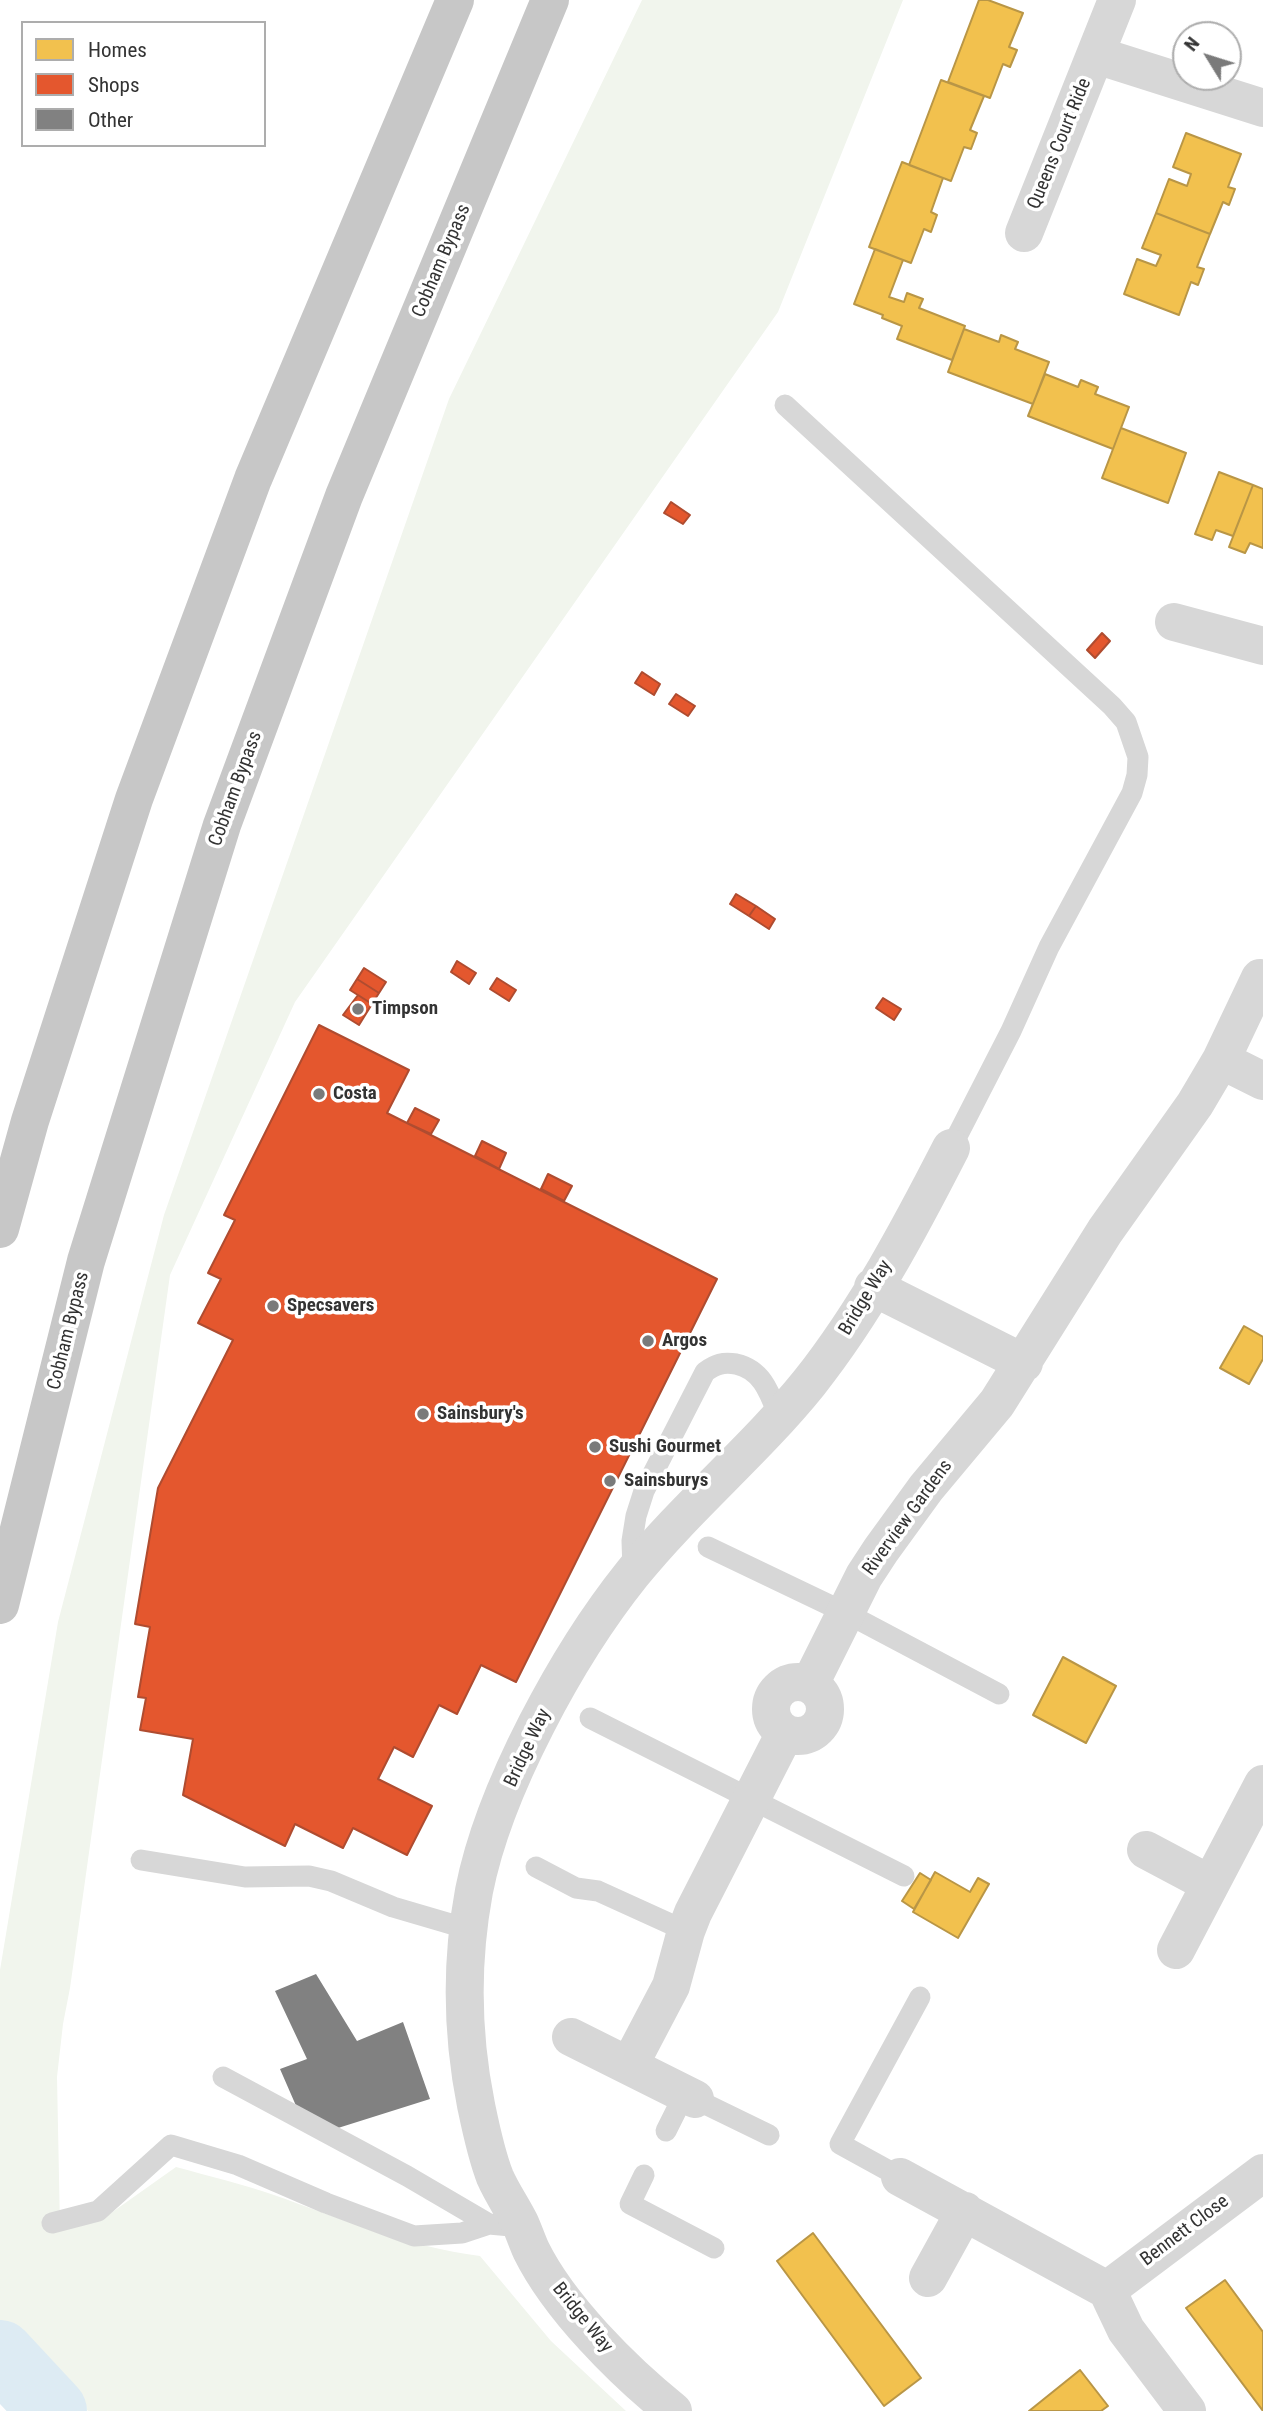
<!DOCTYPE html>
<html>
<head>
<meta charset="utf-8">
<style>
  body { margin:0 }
  #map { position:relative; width:1263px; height:2411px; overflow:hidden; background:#fff; font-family:"Roboto Condensed",sans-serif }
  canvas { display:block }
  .legend { position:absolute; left:21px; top:21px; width:245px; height:126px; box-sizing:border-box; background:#fff; border:2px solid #adadad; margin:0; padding:9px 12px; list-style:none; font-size:21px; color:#333 }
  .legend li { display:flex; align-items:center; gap:14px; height:35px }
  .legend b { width:35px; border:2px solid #adadad }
  .north { position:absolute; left:1172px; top:21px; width:70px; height:70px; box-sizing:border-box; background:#fff; border:2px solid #adadad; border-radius:50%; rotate:308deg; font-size:19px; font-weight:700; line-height:28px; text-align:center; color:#333 }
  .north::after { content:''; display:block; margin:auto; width:24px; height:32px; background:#7a7a7a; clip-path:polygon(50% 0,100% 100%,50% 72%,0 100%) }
</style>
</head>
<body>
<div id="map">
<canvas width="1263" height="2411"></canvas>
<ul class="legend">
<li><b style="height:19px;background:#f2c14e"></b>Homes</li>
<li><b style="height:19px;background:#e4572e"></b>Shops</li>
<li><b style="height:19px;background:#818181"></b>Other</li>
</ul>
<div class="north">N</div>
</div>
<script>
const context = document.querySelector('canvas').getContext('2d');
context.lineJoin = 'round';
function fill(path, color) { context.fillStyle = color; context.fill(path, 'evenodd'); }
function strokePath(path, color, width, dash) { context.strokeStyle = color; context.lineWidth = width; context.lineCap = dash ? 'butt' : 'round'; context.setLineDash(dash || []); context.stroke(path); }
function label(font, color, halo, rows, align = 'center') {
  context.font = font + ' "Roboto Condensed",sans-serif'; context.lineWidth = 7; context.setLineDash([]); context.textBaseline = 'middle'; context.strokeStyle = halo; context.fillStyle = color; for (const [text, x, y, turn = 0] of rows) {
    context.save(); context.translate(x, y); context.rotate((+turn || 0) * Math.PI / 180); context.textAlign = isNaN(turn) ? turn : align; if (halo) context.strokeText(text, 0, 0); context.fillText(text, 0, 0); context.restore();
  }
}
fill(new Path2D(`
  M642,0H903L778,312L295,1002L170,1275L70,1988L63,2024L57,2077L60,2227L104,2218L176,2167C209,2176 242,2184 274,2195C342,2219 408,2247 480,2256L551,2341L626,2411H88L50,2371L0,2323V1970L58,1622L164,1215L449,399Z`), '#f1f5ed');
const homes = new Path2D(`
  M979,0H988L1023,13L1009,47L1017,50L1010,67L1003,64L990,98L948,82Z
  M941,80L984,96L970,130L977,133L971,149L964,147L951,181L909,165Z
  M1186,133L1241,154L1228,187L1235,189L1229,205L1223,202L1210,234L1156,213L1169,179L1187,186L1191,174L1173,167Z
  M902,162L943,178L931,212L937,215L931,232L924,229L911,263L869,247Z
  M1156,213L1210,234L1197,267L1204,269L1198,285L1191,282L1179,315L1124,294L1137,259L1156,266L1161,255L1142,248Z
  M875,249L903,260L889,297L904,302L907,293L923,299L919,308L965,326L952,360L897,339L902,326L882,318L883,315L854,304Z
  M964,329L999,342L1001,335L1018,342L1015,349L1049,362L1033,404L948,372Z
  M1045,374L1078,387L1081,380L1098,387L1095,394L1129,407L1113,449L1028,416Z
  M1121,428L1186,453L1168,503L1102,478Z
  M1219,472L1253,485L1233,536L1216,530L1212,540L1195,534Z
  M1253,485L1263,489V548L1250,543L1245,553L1229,547Z
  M1244,1326L1263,1337V1359L1249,1384L1220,1368Z
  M1063,1657L1116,1686L1086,1743L1033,1715Z
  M935,1872L970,1892L978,1878L989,1884L958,1938L913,1912Z
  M920,1873L931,1880L914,1909L902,1901Z
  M813,2233L921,2378L884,2406L777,2261Z
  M1225,2280L1263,2332V2411L1186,2308Z
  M1080,2370L1108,2406L1101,2411H1029Z`);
fill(homes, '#f2c14e');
strokePath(homes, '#b99646', 2);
const shops = new Path2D(`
  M671,502L690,515L683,524L664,513Z
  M1102,633L1110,641L1095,658L1087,650Z
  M642,672L660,684L654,695L635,683Z
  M676,694L695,706L688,716L669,704Z
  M736,894L756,906L749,916L730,904Z
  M756,906L775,919L769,929L749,916Z
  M457,961L476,973L469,984L451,972Z
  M364,968L386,982L379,993L357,979Z
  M497,978L516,990L509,1001L490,989Z
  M357,979L379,993L372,1004L350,990Z
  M358,995L372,1004L359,1025L343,1015Z
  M883,998L901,1009L894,1020L876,1008Z
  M319,1025L409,1070L387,1113L717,1279L516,1682L481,1665L457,1714L439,1705L413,1757L394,1747L378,1779L432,1806L407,1855L353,1828L343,1848L295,1824L285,1846L183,1795L193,1739L140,1730L146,1698L138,1697L150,1627L135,1624L158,1488L233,1340L198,1323L221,1279L208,1273L235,1220L224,1215Z
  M415,1108L439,1120L431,1134L407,1123Z
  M482,1141L506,1153L499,1169L475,1156Z
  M548,1174L572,1186L564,1201L541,1189Z`);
fill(shops, '#e4572e');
strokePath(shops, '#af4c30', 2);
strokePath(new Path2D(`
  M0,2354L53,2411`), '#ddebf3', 68);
fill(new Path2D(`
  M316,1974L357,2041L403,2022L430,2099L338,2128L297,2108L280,2069L307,2059L275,1991Z`), '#818181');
strokePath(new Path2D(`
  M785,405L1112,706L1126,722L1138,757L1137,775L1132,793L1049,947L1011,1031L951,1148
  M708,1547L846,1613L999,1694
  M633,1570L632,1541L636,1516L644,1491L705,1372C716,1364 723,1362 736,1364C763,1370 770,1394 779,1417
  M590,1718L904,1876
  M141,1860L245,1877L309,1876L331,1881L393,1907L468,1929
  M536,1867L576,1888L598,1891L686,1931
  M223,2077L407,2176L489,2224
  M695,2099L769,2135
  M666,2131L685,2093
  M644,2175L630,2204L714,2248
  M900,2177L840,2144L920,1997
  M52,2223L98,2211L171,2145L238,2165L326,2203L414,2236L462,2233L489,2224L522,2227`), '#d7d7d7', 21);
strokePath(new Path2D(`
  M1096,55L1263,108
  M1024,233L1117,0
  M1174,622L1263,646
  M1221,1060L1263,1081
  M873,1287L1024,1363
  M771 1709a27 27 0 1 1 54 0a27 27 0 1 1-54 0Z
  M810,1684L864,1576L881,1550L926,1488L997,1403L1105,1231L1195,1104L1221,1060L1260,978
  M1146,1850L1210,1884
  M1176,1950L1263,1784
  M571,2037L695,2099
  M629,2066L671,1986L686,1931L693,1913L785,1733
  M900,2177L1107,2290L1126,2330L1187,2411
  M928,2278L965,2211
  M1107,2290L1263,2173
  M673,2411C623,2371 559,2307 531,2250C527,2241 524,2232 520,2223C512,2207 502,2193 495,2177C486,2154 481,2129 476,2105C462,2035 461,1961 474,1891C494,1789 568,1654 632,1574C687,1506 755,1450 809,1383C866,1311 910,1228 951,1148`), '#d7d7d7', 38);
strokePath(new Path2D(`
  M0,1229L30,1121L134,799L253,479L455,0
  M0,1605L86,1261L222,825L344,496L550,0`), '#c7c7c7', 38);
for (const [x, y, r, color] of [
  [358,1009,7,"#7a7a7a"],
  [319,1094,7,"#7a7a7a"],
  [273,1306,7,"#7a7a7a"],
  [648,1341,7,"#7a7a7a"],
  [423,1414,7,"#7a7a7a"],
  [595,1447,7,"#7a7a7a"],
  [610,1481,7,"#7a7a7a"]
]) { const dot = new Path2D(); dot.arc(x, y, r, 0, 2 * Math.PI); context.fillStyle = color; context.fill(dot); strokePath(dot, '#fff', 2.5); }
label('19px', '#333', '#fff', [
  ["Queens Court Ride",1060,144,-68],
  ["Cobham Bypass",442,261,-67],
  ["Cobham Bypass",236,789,-70],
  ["Bridge Way",866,1298,-59],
  ["Cobham Bypass",69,1331,-76],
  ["Riverview Gardens",908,1518,-54],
  ["Bridge Way",528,1748,-65],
  ["Bennett Close",1185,2231,-37],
  ["Bridge Way",582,2318,51]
]);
label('bold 19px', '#333', '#fff', [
  ["Timpson",372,1009],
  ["Costa",333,1094],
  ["Specsavers",287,1306],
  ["Argos",662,1341],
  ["Sainsbury's",437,1414],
  ["Sushi Gourmet",609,1447],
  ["Sainsburys",624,1481]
], 'left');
</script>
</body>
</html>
